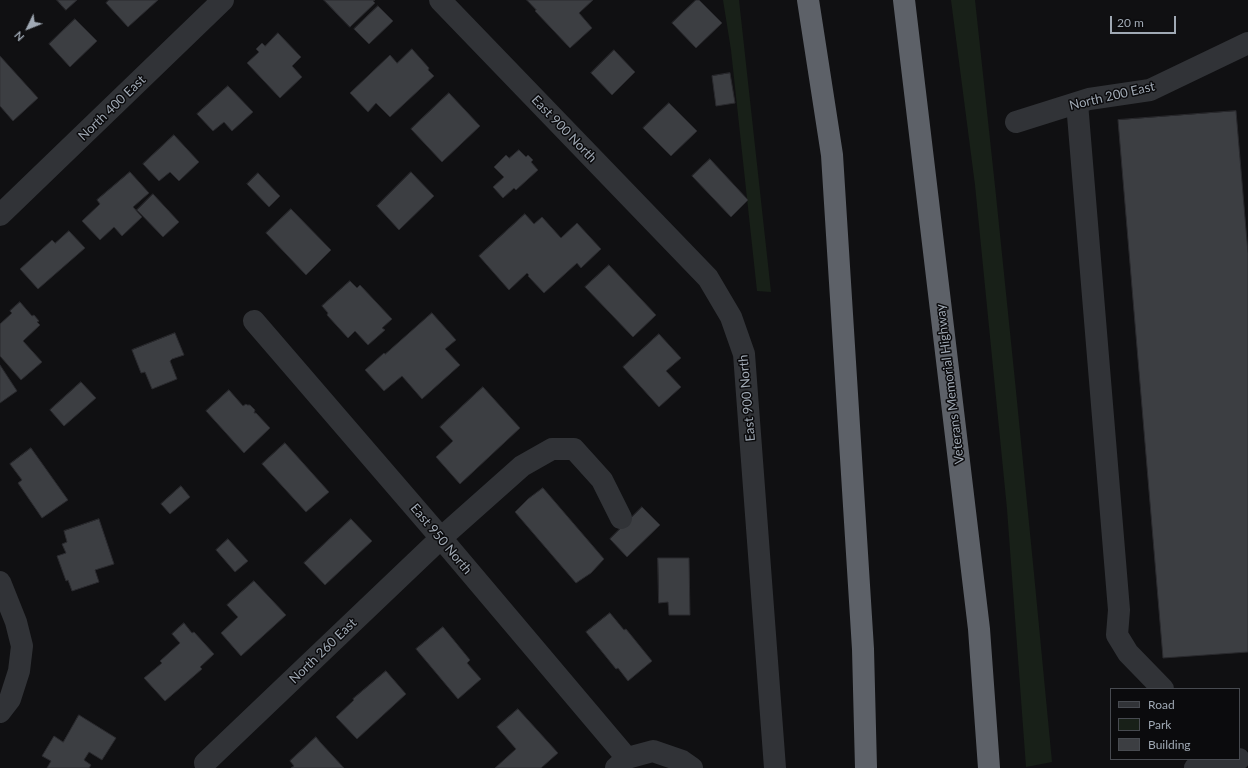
<!DOCTYPE html>
<html>
<head>
<meta charset="utf-8">
<style>
  body { margin:0 }
  #map { position:relative; width:1248px; height:768px; overflow:hidden; background:#101012; font-family:Lato,sans-serif }
  canvas { display:block }
  .legend { position:absolute; left:1110px; top:688px; width:130px; height:72px; box-sizing:border-box; background:#0b0b0d; border:1px solid #474a50; margin:0; padding:5px 7px; list-style:none; font-size:12px; color:#a0a9b4 }
  .legend li { display:flex; align-items:center; gap:8px; height:20px }
  .legend b { width:20px; border:1px solid #474a50 }
  .north { position:absolute; left:8px; top:8px; width:40px; height:40px; -webkit-text-stroke:3px #0b0b0d; paint-order:stroke; rotate:227deg; font-size:11px; font-weight:700; line-height:16px; text-align:center; color:#a0a9b4 }
  .north::after { content:''; display:block; margin:auto; width:14px; height:18px; background:#a0a9b4; clip-path:polygon(50% 0,100% 100%,50% 72%,0 100%) }
  .scale { position:absolute; left:1110px; top:16px; width:66px; height:18px; box-sizing:border-box; border:2px solid #a0a9b4; border-top:0; padding-left:5px; font-size:12px; line-height:14px; white-space:nowrap; color:#a0a9b4; -webkit-text-stroke:3px #0b0b0d; paint-order:stroke }
</style>
</head>
<body>
<div id="map">
<canvas width="1248" height="768"></canvas>
<ul class="legend">
<li><b style="height:5px;background:#313337"></b>Road</li>
<li><b style="height:11px;background:#182018"></b>Park</li>
<li><b style="height:11px;background:#3c3e42"></b>Building</li>
</ul>
<div class="north">N</div>
<div class="scale">20 m</div>
</div>
<script>
const context = document.querySelector('canvas').getContext('2d');
context.lineJoin = 'round';
function fill(path, color) { context.fillStyle = color; context.fill(path, 'evenodd'); }
function strokePath(path, color, width, dash) { context.strokeStyle = color; context.lineWidth = width; context.lineCap = dash ? 'butt' : 'round'; context.setLineDash(dash || []); context.stroke(path); }
function label(font, color, halo, rows, align = 'center') {
  context.font = font + ' Lato,sans-serif'; context.lineWidth = 3; context.setLineDash([]); context.textBaseline = 'middle'; context.strokeStyle = halo; context.fillStyle = color; for (const [text, x, y, turn = 0] of rows) {
    context.save(); context.translate(x, y); context.rotate((+turn || 0) * Math.PI / 180); context.textAlign = isNaN(turn) ? turn : align; if (halo) context.strokeText(text, 0, 0); context.fillText(text, 0, 0); context.restore();
  }
}
fill(new Path2D(`
  M723,0H739L771,292L757,291L731,50Z
  M951,0H975C1003,254 1028,508 1052,762L1026,767L1007,509L975,185Z`), '#182018');
const building = new Path2D(`
  M57,0H77L66,10Z
  M109,0H158L128,27L106,3Z
  M324,0H375L373,1L375,3L350,27Z
  M527,0H593L579,13L592,28L570,48L535,11L536,10Z
  M696,0H699L722,23L696,48L672,23Z
  M378,6L393,21L369,44L354,29Z
  M75,19L97,41L70,67L49,44Z
  M278,33L301,57L292,66L302,77L280,98L247,63L259,52L256,49L262,43L265,46Z
  M412,49L429,68L428,70L434,76L390,117L376,103L368,112L350,93L390,55L397,63Z
  M614,50L635,72L612,95L591,73Z
  M0,56L38,98L13,121L0,106Z
  M730,73L735,103L716,106L712,76Z
  M228,86L253,112L232,131L224,122L213,131L197,114Z
  M449,93L480,126L442,162L411,129Z
  M669,103L697,131L671,156L643,128Z
  M1236,111L1248,253V652L1163,658L1118,120Z
  M174,135L199,162L179,181L170,172L159,181L143,164Z
  M519,150L526,157L528,155L533,160L531,162L538,170L516,190L514,188L503,198L493,187L504,177L494,167L506,155L509,158Z
  M710,159L748,200L731,217L692,176Z
  M130,172L149,193L133,207L142,217L122,236L114,227L100,240L82,221L100,204L97,200Z
  M411,172L434,196L399,230L377,206Z
  M258,173L280,196L269,207L247,184Z
  M153,194L179,222L163,237L137,210Z
  M291,209L331,250L306,275L266,233Z
  M525,214L534,224L542,217L561,238L577,223L601,249L581,268L577,263L544,293L528,276L529,275L527,273L509,290L479,256Z
  M69,231L85,248L38,289L20,269L52,240L55,243Z
  M609,265L656,315L633,337L585,287Z
  M350,281L357,288L360,285L392,319L382,328L385,330L368,345L355,331L348,338L327,315L328,313L322,306Z
  M20,302L32,316L34,315L39,321L37,322L40,325L23,341L42,362L21,380L0,356V324L12,313L10,311Z
  M432,313L456,340L445,349L460,365L422,399L402,376L384,391L365,370L384,353L385,354Z
  M175,333L184,355L172,359L170,361L177,379L152,389L145,372L141,373L132,350Z
  M659,334L681,358L666,371L681,387L659,407L623,367Z
  M0,365L17,391L0,403Z
  M81,382L96,398L64,426L50,410Z
  M483,387L520,428L460,484L436,457L453,441L440,427Z
  M229,390L243,406L246,404L247,405H250L255,410L254,413H256L270,428L244,453L206,411Z
  M285,443L329,492L306,512L262,464Z
  M31,448L68,500L42,518L18,483L22,480L10,464Z
  M181,486L190,497L170,514L161,504Z
  M543,488L604,559L591,573L576,583L515,512L528,499Z
  M642,507L660,525L627,557L610,539Z
  M99,519L114,564L95,570L99,582L72,591L68,580L66,581L57,556L66,553L62,544L67,542L64,531Z
  M351,519L372,541L325,585L304,563Z
  M228,539L248,561L235,572L216,550Z
  M658,558H689L690,615H669L668,602L659,603Z
  M254,581L286,615L241,656L221,633L238,617L227,605Z
  M610,613L624,630L626,629L652,661L628,681L618,668L616,669L586,632Z
  M184,623L192,633L194,632L214,654L200,667L202,669L165,701L144,678L162,663L160,661L180,643L172,634Z
  M443,627L470,660L467,663L481,679L458,699L416,649Z
  M386,671L406,694L357,739L336,717L354,700L353,699Z
  M518,709L558,753L541,768H495L516,749L497,727Z
  M79,715L116,738L102,760L89,752L84,760L91,765L89,768H47L51,761L42,756L54,736L63,742Z
  M316,737L320,742L344,768H291L294,766L290,761Z`);
fill(building, '#3c3e42');
strokePath(building, '#2a2a2e', 1);
strokePath(new Path2D(`
  M440,0L708,278L731,317L744,354L775,768
  M1077,103L1119,610L1117,635L1128,653L1163,689
  M1016,122L1089,99L1150,90L1248,43
  M0,215L223,0
  M254,321L441,538L627,758
  M0,582L16,622L22,646L19,671L10,699L0,712
  M205,763L441,538L522,466L552,449H574L602,480L621,518
  M616,768L627,758L653,751L682,761L692,768
  M1195,768L1232,762L1239,759`), '#313337', 22);
strokePath(new Path2D(`
  M808,0L832,155L863,649L866,768
  M904,0L979,629L989,768`), '#5d6168', 22);
label('13px', '#a0a9b4', '#0b0b0d', [
  ["North 200 East",1112,96,-13],
  ["North 400 East",112,108,-44],
  ["East 900 North",564,129,46],
  ["Veterans Memorial Highway",950,384,-97],
  ["East 900 North",747,398,-95],
  ["East 950 North",441,539,50],
  ["North 260 East",323,651,-44]
]);
</script>
</body>
</html>
